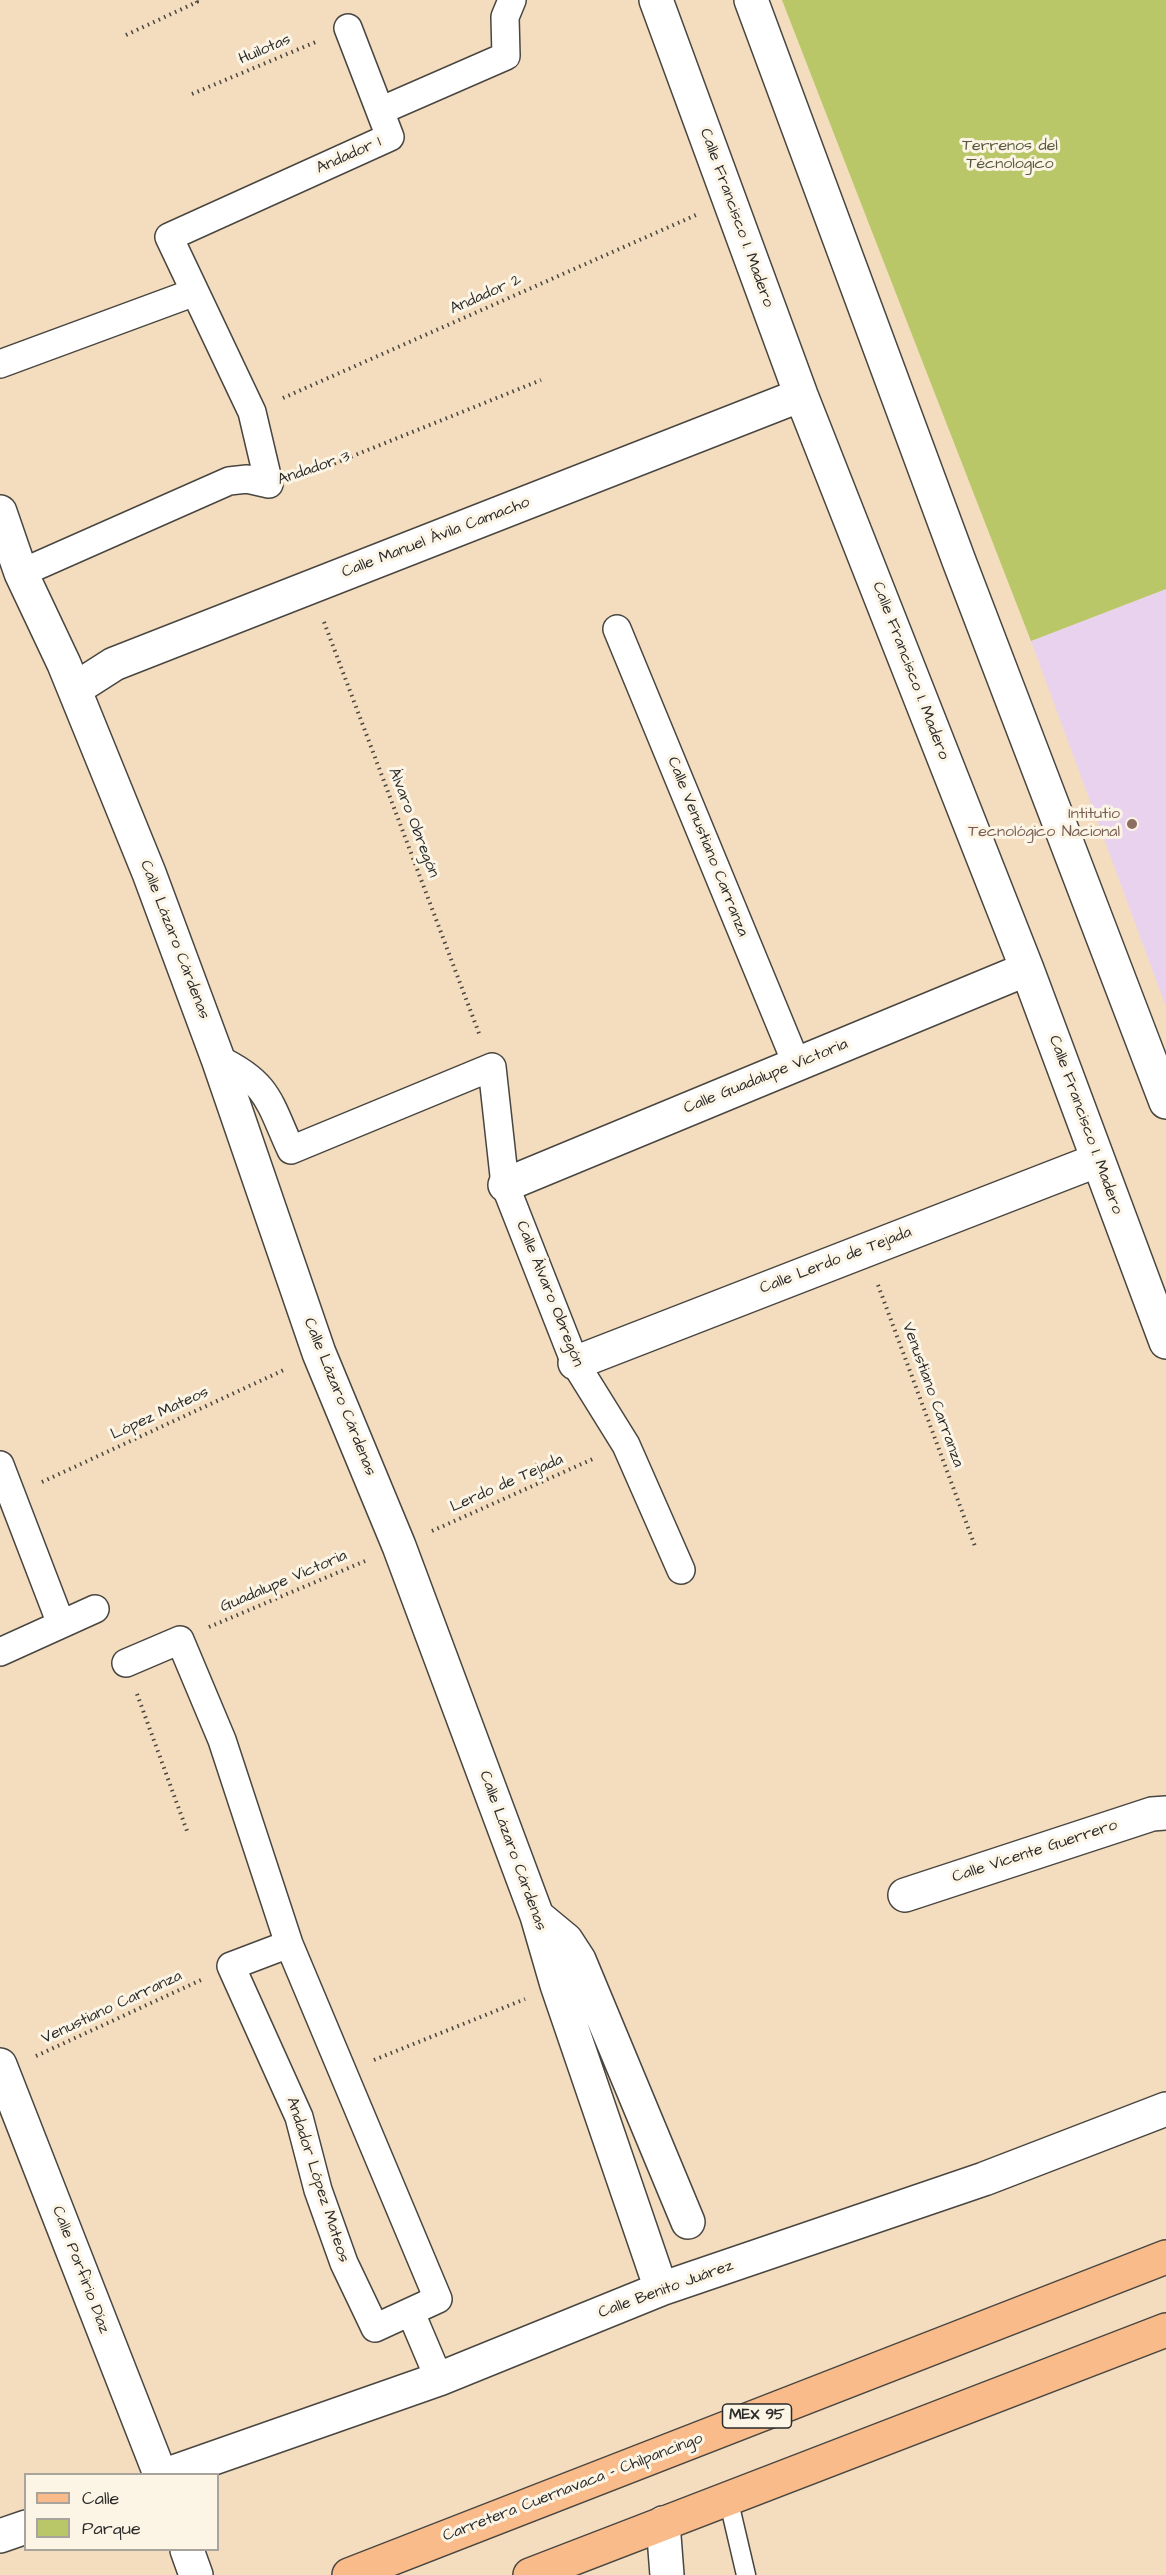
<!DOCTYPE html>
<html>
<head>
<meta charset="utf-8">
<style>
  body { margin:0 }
  #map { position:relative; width:1166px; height:2575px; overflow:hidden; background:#f4ddbe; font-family:"Architects Daughter",sans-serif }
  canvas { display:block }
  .legend { position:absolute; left:24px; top:2473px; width:195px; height:78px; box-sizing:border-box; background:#fcf5e5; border:2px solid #a8a49b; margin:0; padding:8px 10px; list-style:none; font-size:18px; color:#2b2b2b }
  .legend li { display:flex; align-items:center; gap:12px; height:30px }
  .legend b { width:30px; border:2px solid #a8a49b }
</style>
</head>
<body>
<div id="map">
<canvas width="1166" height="2575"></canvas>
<ul class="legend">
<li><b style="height:8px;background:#fabb8b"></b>Calle</li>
<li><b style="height:16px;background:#b9c769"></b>Parque</li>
</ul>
</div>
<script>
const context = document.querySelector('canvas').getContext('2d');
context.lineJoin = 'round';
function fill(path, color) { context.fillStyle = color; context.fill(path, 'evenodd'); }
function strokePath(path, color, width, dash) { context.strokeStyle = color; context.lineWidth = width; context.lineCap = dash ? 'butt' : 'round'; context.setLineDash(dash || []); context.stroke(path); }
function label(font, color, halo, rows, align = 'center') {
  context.font = font + ' "Architects Daughter",sans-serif'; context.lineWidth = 6; context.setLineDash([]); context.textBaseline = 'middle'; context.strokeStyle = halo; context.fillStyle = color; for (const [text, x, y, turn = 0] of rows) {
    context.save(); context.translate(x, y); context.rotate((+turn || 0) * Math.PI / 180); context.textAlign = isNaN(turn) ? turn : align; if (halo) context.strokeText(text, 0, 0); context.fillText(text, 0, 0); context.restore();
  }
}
fill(new Path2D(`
  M1166,589V1007L1031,641Z`), '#e9d2ed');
fill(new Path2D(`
  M782,0H1166V589L1031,641Z`), '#b9c769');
const service = new Path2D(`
  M728,2498L746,2575`);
const pedestrian = new Path2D(`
  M348,28L380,111
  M0,364L195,292
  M21,573L229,481L247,479L269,484L252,412L169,237L390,137L380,111L506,56L505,17L512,0
  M617,629L797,1065
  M218,1059C269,1083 269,1102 291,1150L492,1067L505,1185L575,1363L626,1445L681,1570
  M0,1465L61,1624
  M0,1652L95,1609
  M126,1663L180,1640L222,1740L289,1944L438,2299L375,2328L344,2263L318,2190L299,2117L231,1966L289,1944
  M411,2313L439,2379`);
const minor = new Path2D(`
  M656,0L801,395L1027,969L1166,1342
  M751,0L959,561L1166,1102
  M0,512L21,573L64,664L149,873L218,1059L319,1353L399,1546L537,1916L557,1985L661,2289
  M75,689L114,664L801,395
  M505,1185L1027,969
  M575,1363L1098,1160
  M905,1895L1152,1814L1166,1813
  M537,1916L566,1940L579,1960L688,2222
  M0,2065L160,2474
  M168,2474L439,2379L661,2289L984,2179L1166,2109
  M663,2523L667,2575
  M0,2536L26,2527
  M187,2550L196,2575`);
const primary = new Path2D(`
  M349,2575L1166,2257
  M530,2575L1166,2330`);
strokePath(service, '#494641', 21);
strokePath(pedestrian, '#494641', 30);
strokePath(minor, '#494641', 36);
strokePath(primary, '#494641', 36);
strokePath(new Path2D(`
  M126,35L197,2L196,0
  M192,94L318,41
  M283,398L696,215
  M301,477L541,380
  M324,622L480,1036
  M878,1285L976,1549
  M42,1482L286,1369
  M432,1531L595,1458
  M209,1627L365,1561
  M137,1694L187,1831
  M36,2056L201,1980
  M374,2060L525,1999`), '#494641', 4, [1.5, 4.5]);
strokePath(service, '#fff', 18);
strokePath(pedestrian, '#fff', 27);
strokePath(minor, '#fff', 33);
strokePath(primary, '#fabb8b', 33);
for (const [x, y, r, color] of [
  [1132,824,6,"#8d6e63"]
]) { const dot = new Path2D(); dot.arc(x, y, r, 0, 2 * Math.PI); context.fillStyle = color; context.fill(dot); strokePath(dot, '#fcf5e5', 2); }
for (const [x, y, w] of [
  [757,2416,69]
]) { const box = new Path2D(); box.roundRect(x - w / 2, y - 12, w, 24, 4.5); context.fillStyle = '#fcf5e5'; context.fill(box); strokePath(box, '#2b2b2b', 1.5); }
label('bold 15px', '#2b2b2b', null, [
  ["MEX 95",757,2416]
]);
label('16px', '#2b2b2b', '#fcf5e5', [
  ["Huilotas",265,50,-23],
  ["Andador 1",349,156,-24],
  ["Calle Francisco I. Madero",736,218,70],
  ["Andador 2",486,295,-24],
  ["Andador 3",314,469,-19],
  ["Calle Manuel Ávila Camacho",436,538,-21],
  ["Calle Francisco I. Madero",910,671,69],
  ["Álvaro Obregón",413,823,69],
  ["Calle Venustiano Carranza",707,847,68],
  ["Calle Lázaro Cárdenas",174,940,69],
  ["Calle Guadalupe Victoria",766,1077,-22],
  ["Calle Francisco I. Madero",1085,1125,70],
  ["Calle Lerdo de Tejada",836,1261,-21],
  ["Calle Álvaro Obregón",549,1294,68],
  ["Venustiano Carranza",932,1395,70],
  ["Calle Lázaro Cárdenas",339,1397,68],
  ["López Mateos",160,1414,-25],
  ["Lerdo de Tejada",507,1484,-24],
  ["Guadalupe Victoria",284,1582,-23],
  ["Calle Lázaro Cárdenas",512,1851,70],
  ["Calle Vicente Guerrero",1035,1852,-18],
  ["Venustiano Carranza",112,2008,-25],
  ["Andador López Mateos",317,2180,72],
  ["Calle Porfirio Díaz",80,2270,69],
  ["Calle Benito Juárez",666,2290,-20],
  ["Carretera Cuernavaca - Chilpancingo",573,2488,-21]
]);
label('16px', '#565a3e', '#fcf5e5', [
  ["Terrenos del",1010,147],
  ["Técnologico",1010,165]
]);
label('16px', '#785e54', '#fcf5e5', [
  ["Intitutio",1120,815],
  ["Tecnológico Nacional",1120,833]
], 'right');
</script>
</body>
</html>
